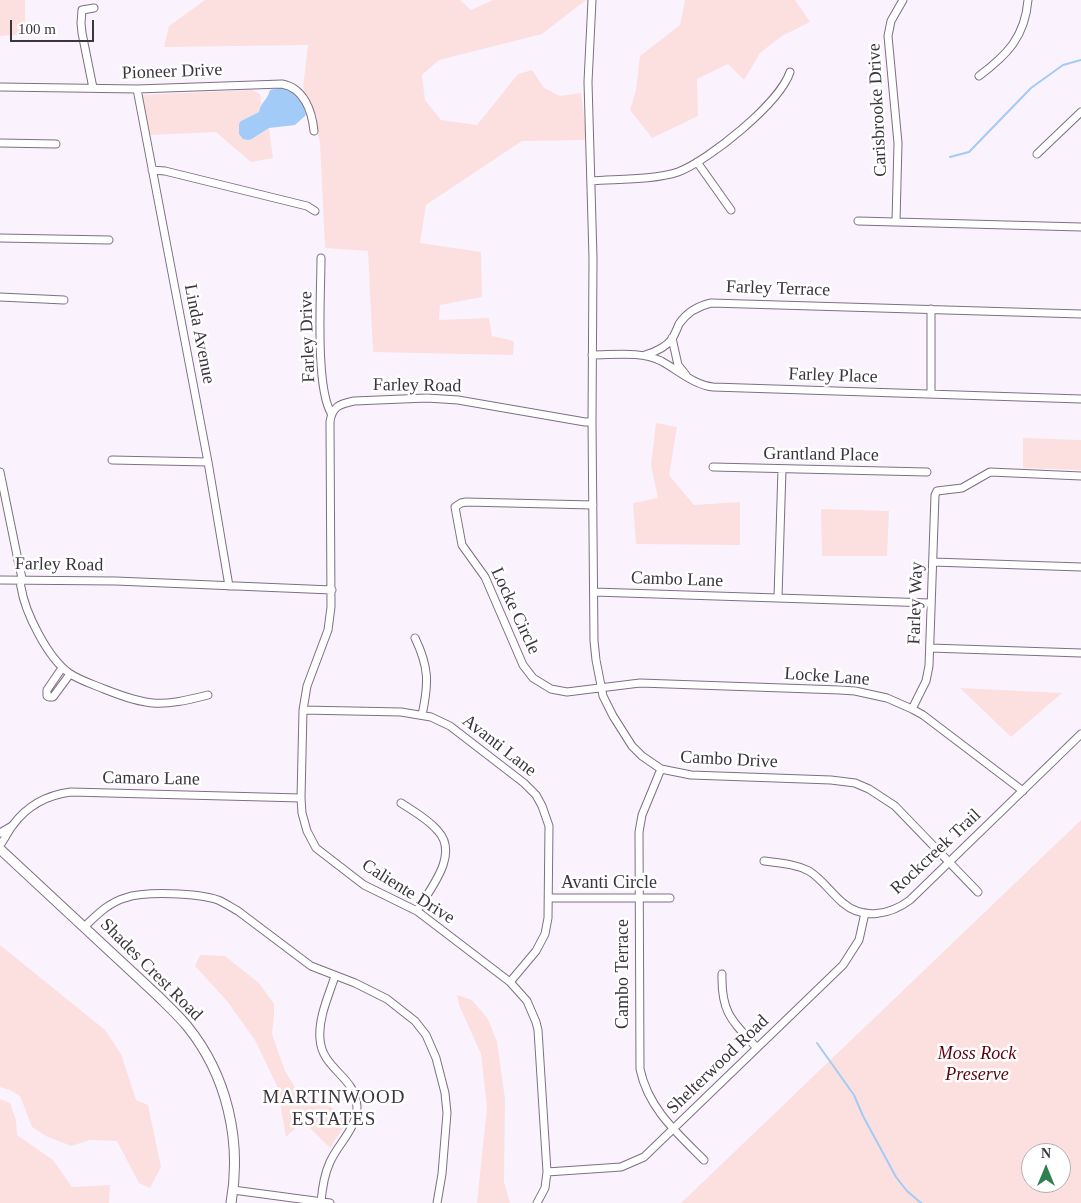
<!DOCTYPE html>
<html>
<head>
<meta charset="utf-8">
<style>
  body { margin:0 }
  #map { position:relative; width:1081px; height:1203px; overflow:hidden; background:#faf3fd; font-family:Georgia,serif }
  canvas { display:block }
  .north { position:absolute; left:1021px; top:1143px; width:50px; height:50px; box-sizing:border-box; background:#fff; border:1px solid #b1aeb2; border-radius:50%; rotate:0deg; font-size:14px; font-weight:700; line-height:20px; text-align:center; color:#3b353e }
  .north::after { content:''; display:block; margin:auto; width:18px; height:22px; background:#2f7f50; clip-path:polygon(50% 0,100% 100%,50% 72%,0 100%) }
  .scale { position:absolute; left:10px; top:20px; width:84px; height:22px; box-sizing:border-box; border:2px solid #3b353e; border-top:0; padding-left:6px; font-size:15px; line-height:18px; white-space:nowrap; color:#3b353e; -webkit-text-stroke:4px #fff; paint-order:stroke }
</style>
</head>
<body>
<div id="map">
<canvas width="1081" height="1203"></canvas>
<div class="north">N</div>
<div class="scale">100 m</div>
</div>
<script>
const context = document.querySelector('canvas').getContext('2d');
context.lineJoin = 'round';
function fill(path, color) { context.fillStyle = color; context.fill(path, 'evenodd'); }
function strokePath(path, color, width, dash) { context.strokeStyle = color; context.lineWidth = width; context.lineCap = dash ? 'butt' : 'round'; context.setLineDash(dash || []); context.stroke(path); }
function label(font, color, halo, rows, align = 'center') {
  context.font = font + ' Georgia,serif'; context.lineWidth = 5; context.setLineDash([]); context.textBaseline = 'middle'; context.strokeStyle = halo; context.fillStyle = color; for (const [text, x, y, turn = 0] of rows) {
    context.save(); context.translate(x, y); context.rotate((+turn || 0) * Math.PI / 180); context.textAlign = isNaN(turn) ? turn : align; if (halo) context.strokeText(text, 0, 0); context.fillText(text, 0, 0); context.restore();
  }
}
fill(new Path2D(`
  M0,0H25V34L0,36Z
  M205,0H460L471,10L493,0H586L542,34L439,60L422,75L425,100L441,120L477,125L518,74L532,70L544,88L560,96L581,93L587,140L522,141L426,205L420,243L481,252L482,297L440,305L439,320L489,318L492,336L514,341L513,355L373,352L368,251L325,248L320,142L303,87L308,45L164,47L169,26Z
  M685,0H795L810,22L782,36L760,53L744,80L728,64L697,79L698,116L652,138L630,110L636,90L640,56L680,25Z
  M252,90L260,94L261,103L259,112L241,121L253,139L269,128L273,158L251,162L216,132L150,135L140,95Z
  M656,423L677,427L669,475L694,505L740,502V545L636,544L633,503L658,498L651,465Z
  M1023,438L1081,440V470L1023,468Z
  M821,509L889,511L887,556H822Z
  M960,688L1062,693L1011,737Z
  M1081,820V1203H681ZM1031,1153H1061V1183H1031Z
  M0,945L105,1030L121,1054L136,1100L148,1105L161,1167L150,1188L139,1183L117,1141L90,1140L71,1146L46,1136L32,1127L20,1096L10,1090L0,1087Z
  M200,955L225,956L259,983L274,1004V1017L272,1034L285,1071L299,1094L318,1099L349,1118L330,1148L303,1121L286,1137L277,1086L255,1040L227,1001L195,966Z
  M457,995L472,1000L488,1019L497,1042L505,1099L504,1182L510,1203H477L487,1108L481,1054L459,1005Z
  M0,1099L10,1103L16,1120L17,1135L53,1160L72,1187L110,1185L109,1203H0Z`), '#fbe0df');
fill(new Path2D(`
  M279,88C298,88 302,97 306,115L295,125L269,128L252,139L248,140L243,139L239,134V124L241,121L259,112C261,101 268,100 270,90Z`), '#a3cbf7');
strokePath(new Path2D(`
  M950,157L969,152L1031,88L1063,65L1081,60
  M817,1043L854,1095L863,1116L896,1177L907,1191L921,1203`), '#a3cbf7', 2);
const street = new Path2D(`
  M592,0L588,82L593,258L592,422L594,641L596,660L603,696L613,716L632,746L642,756L661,769L691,775L831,780L855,783L869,789L895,806L978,892
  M979,76C1007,55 1025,37 1028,0
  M0,87L137,89L282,84C304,88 312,111 314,131
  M93,88L82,33L81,23L82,10L94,8
  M137,89L208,462L229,586
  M0,143L56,144
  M1037,154L1081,112
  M697,162L731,210
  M152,170L165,171L307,206L315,211
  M591,181C617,179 654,180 678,172C708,161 780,103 790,72
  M858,221L1081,227
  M896,222L898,143L888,36L891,21L903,0
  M0,238L109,240
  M321,258C321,294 315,385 331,413
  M0,297L64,300
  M672,338L678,365L686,375
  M592,355C615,355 641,351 661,361C678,370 694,385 713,387L1081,399
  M645,355C655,352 666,347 672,339C675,334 677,329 679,324C687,312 698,306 711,303L1081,314
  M931,394V309
  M112,460L208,462
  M713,467L927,472
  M0,472L19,565C20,570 22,576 22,580C21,583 20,585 21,587C25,613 48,658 69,673C79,680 92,684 104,689C150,707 160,707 208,695
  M593,505L466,502L461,503L455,507L462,545L485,577L523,665L533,678L551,689L567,692L640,683L840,690L855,691L887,698L912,709L923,715L1023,791
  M933,562L1081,567
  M0,580L116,581L332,590
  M594,592L930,603
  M778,597L782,469
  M415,638C429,667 429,683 422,715
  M930,648L1081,653
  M62,668L47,690V696L49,697H53L70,674
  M912,709L926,681L929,666L935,495L937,491L962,488L990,472L1081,476
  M303,710L401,712L431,717L450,726L524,783L536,795L542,806L549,826L548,918L545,934L536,951L510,982
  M661,769L642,815L639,832L640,1069C648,1108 677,1133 704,1160
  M401,803C413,811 428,819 438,831C460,855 429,890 417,911
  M0,833L12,826
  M0,845C5,839 8,831 13,825C27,806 47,795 71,792L301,798
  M764,861C780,863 795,864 809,871C822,879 831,893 843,903C863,920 890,915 910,900L1081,734
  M549,898H670
  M84,927C97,915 108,903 125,898C145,891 198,893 218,900C225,903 231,907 238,911L311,966L355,983L387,999L415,1021L426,1035L436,1058L445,1093L447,1113L442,1174L437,1203
  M722,974C721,1013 732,1021 757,1048
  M547,1172L621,1167L644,1157L843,965L859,940L865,913
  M233,1190L330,1203
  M321,1203C322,1189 324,1175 330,1162C338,1144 357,1128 357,1107C356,1076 322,1070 320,1039C318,1018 329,995 335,976
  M537,1203L545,1188L547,1172L538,1030L536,1022L527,1001L510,982L417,911L364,885L316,848L307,831L302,813L301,798L303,710L307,686L328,630L331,607L330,422C332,407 339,404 354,401L427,398L458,400L585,422H592`);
const secondary = new Path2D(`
  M0,849L158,996C168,1006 178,1015 187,1026C227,1075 242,1141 231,1203`);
strokePath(street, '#7e6f84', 9);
strokePath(secondary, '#7e6f84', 11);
strokePath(street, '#fff', 7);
strokePath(secondary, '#fff', 9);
label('18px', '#3b353e', '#fff', [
  ["Pioneer Drive",172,72,-2],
  ["Carisbrooke Drive",878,110,-93],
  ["Farley Terrace",778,289,2],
  ["Linda Avenue",199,334,79],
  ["Farley Drive",308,337,-92],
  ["Farley Place",833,376,2],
  ["Farley Road",417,386,1],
  ["Grantland Place",821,455,1],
  ["Farley Road",59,565,1],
  ["Cambo Lane",677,580,2],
  ["Farley Way",916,603,-88],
  ["Locke Circle",515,611,65],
  ["Locke Lane",827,677,4],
  ["Avanti Lane",499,746,38],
  ["Cambo Drive",729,760,3],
  ["Camaro Lane",151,779,1],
  ["Rockcreek Trail",936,852,-43],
  ["Avanti Circle",609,883],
  ["Caliente Drive",408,892,32],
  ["Shades Crest Road",151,970,45],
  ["Cambo Terrace",623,974,-90],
  ["Shelterwood Road",718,1065,-44]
]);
label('italic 18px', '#5f0010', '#fff', [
  ["Moss Rock",977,1054],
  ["Preserve",977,1075]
]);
context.letterSpacing = '1px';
label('19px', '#3b353e', '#fff', [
  ["MARTINWOOD",334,1098],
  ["ESTATES",334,1120]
]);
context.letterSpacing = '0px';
</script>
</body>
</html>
